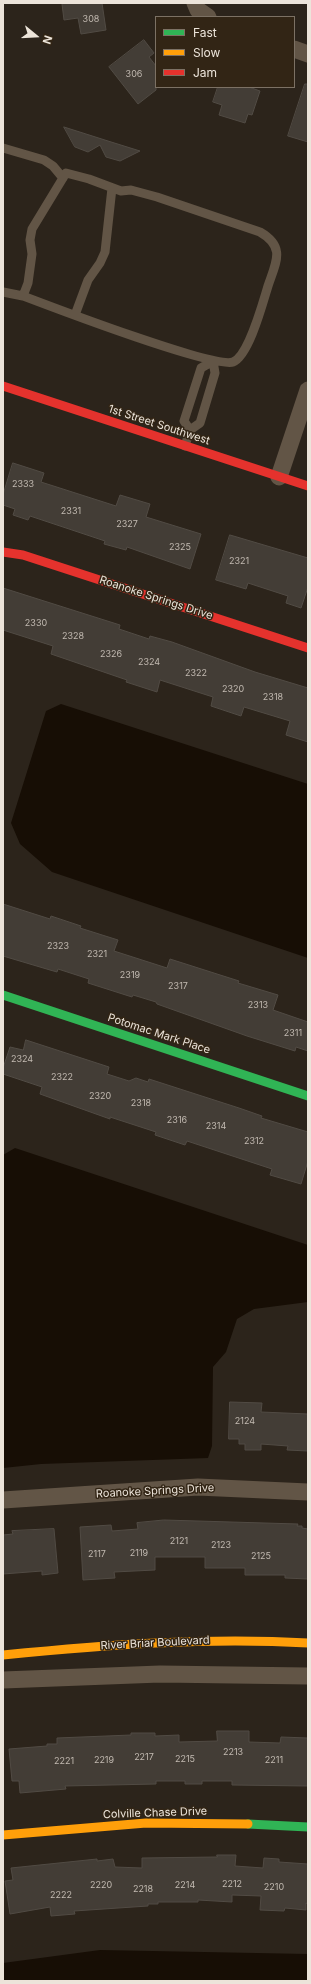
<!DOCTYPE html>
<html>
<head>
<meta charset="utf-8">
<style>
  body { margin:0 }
  #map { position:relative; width:311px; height:1984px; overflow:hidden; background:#2c241b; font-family:Inter,sans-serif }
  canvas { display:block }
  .frame { position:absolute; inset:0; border:4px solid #ece4da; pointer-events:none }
  .legend { position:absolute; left:155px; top:16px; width:140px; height:72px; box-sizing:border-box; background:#322515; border:1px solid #7c7164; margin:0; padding:5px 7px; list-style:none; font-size:12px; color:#ece4da }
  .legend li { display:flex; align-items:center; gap:8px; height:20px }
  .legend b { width:20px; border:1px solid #7c7164 }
  .north { position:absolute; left:16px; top:16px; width:40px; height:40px; -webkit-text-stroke:3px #322515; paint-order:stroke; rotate:108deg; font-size:11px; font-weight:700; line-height:16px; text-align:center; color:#ece4da }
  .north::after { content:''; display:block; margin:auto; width:14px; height:18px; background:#ece4da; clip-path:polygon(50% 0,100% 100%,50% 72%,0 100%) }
</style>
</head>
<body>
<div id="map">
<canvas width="311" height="1984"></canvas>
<div class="frame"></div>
<ul class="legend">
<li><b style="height:5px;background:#30b455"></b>Fast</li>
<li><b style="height:5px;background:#ff9f0a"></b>Slow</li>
<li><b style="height:5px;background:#e5322d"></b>Jam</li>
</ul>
<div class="north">N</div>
</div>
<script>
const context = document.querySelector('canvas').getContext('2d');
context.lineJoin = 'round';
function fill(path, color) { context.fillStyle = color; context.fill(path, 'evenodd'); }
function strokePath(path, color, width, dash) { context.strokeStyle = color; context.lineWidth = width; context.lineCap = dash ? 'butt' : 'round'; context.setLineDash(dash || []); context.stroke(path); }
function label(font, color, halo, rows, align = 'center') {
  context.font = font + ' Inter,sans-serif'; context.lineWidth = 3; context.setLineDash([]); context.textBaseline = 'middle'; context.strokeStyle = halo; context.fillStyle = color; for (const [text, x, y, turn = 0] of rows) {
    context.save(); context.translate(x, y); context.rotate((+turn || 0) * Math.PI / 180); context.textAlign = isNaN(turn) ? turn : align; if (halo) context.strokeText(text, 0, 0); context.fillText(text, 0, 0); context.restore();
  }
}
fill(new Path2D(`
  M61,704L308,784V958L52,872L20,844L11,823L46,711Z
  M15,1148L308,1245V1302L254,1309L237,1319L226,1352L213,1367L212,1446L208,1458L41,1464L3,1468V1155Z
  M100,1950L308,1954V1981H3V1963Z`), '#170e05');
const building = new Path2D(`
  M70,3H102L106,30L81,34L78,18L64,20L62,4Z
  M144,40L154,53L149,57L156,66V90L138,104L109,67Z
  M305,84H308V142L288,136Z
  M218,87H249L260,91L252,115L248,114L245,123L219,115L222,105L213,102Z
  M64,127L108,141L140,151L120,161L106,157L100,145L88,152L75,147Z
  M13,463L44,473L41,482L116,506L120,495L150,504L146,517L201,534L190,569L127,547L126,550L104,544L105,541L30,516L28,520L13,515L15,509L3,505V495Z
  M230,535L308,558V587L301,608L286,603L288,596L248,583L246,589L216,580Z
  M3,588L120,625L119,629L149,639L150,636L172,642L255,672L308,688V742L286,735L290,721L244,707L241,716L211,706L213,697L160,680L157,692L126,682L127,680L51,654L53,646L3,630Z
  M3,904L50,919L51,916L81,926L80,928L118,940L114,951L167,968L170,959L239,981L238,983L278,995L273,1010L308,1022V1051L296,1047L295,1051L247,1036L157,1004L156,1002L133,995L132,997L88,983L89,979L58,969L57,972L50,970L3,956Z
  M26,1040L109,1067L107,1074L129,1081L136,1078L148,1082L149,1079L239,1108L262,1116L261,1118L308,1132V1161L301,1184L270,1175L272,1169L187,1141L185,1145L155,1135L156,1132L110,1117V1119L40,1094L42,1087L3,1074V1068L10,1047L23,1050Z
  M230,1402L262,1403L261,1412L308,1414V1451L287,1450L288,1446L261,1444V1450H245V1444H239V1439H229Z
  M164,1520L298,1524L297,1526H302V1528L308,1529V1579L285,1578V1575H245V1568H205V1557H155V1570L114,1572L115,1578L83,1580L80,1527L111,1525L112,1531L138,1529L137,1523Z
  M54,1529L58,1573L42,1575V1571L3,1574V1535L13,1534L12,1531Z
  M217,1731H249V1742L280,1743L281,1737L308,1738V1786L232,1785V1781H202V1784H185V1781H156V1784L65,1786L66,1789L20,1793L19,1781H12L9,1749L47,1746V1744H57V1738L131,1735V1733H155V1736L179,1735V1742L217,1741Z
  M217,1855H236L235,1866L263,1868L264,1858L279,1859V1862L308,1864V1904L306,1903V1910L285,1908L284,1911L260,1910L261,1896L232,1895V1902L198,1900V1902H158V1904H148V1906L74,1911L75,1914L51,1916L50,1907L10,1914L5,1881L13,1880L11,1868L97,1859V1861L113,1859L115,1867L142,1868V1858L217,1857Z`);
fill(building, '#433d36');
strokePath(building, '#514b44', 1);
strokePath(new Path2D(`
  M3,148L44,160L53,166L63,178
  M3,292L23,296L28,283L32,254L30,240L32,229L66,173L89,179L121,191L131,190L157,197L260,232C286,247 276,262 268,286C263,302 249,356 233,362C215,369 52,307 23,296
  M75,315L88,280L100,263L105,252L112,188
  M185,446L190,430L200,423L215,373L213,361L201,368L184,421L190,430`), '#625546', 9);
strokePath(new Path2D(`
  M195,3L198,10L208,17
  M294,49L308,54
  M279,477L308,390
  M3,1500L198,1487L308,1492
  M3,1680L160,1674L308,1676`), '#625546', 17);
strokePath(new Path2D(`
  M3,995L308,1096
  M248,1824L308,1827`), '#30b455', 9);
strokePath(new Path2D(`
  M3,1655C105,1645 206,1637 308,1643
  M3,1835L146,1823L248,1824`), '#ff9f0a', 9);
strokePath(new Path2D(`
  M3,386L308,486
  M3,552L23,555L308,648`), '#e5322d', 9);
label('9px', '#c2bab1', null, [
  ["308",91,19],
  ["306",134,74],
  ["2333",23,484],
  ["2331",71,511],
  ["2327",127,524],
  ["2325",180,547],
  ["2321",239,561],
  ["2330",36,623],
  ["2328",73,636],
  ["2326",111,654],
  ["2324",149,662],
  ["2322",196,673],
  ["2320",233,689],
  ["2318",273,697],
  ["2323",58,946],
  ["2321",97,954],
  ["2319",130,975],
  ["2317",178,986],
  ["2313",258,1005],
  ["2311",293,1033],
  ["2324",22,1059],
  ["2322",62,1077],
  ["2320",100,1096],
  ["2318",141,1103],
  ["2316",177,1120],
  ["2314",216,1126],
  ["2312",254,1141],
  ["2124",245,1421],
  ["2121",179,1541],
  ["2123",221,1545],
  ["2119",139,1553],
  ["2117",97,1554],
  ["2125",261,1556],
  ["2213",233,1752],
  ["2217",144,1757],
  ["2215",185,1759],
  ["2219",104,1760],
  ["2211",274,1760],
  ["2221",64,1761],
  ["2212",232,1884],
  ["2220",101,1885],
  ["2214",185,1885],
  ["2210",274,1887],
  ["2218",143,1889],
  ["2222",61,1895]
]);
label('11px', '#ece4da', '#322515', [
  ["1st Street Southwest",159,425,18],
  ["Roanoke Springs Drive",156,598,18],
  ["Potomac Mark Place",159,1034,18],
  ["Roanoke Springs Drive",155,1491,-3],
  ["River Briar Boulevard",155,1643,-3],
  ["Colville Chase Drive",155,1813,-2]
]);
</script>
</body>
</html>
